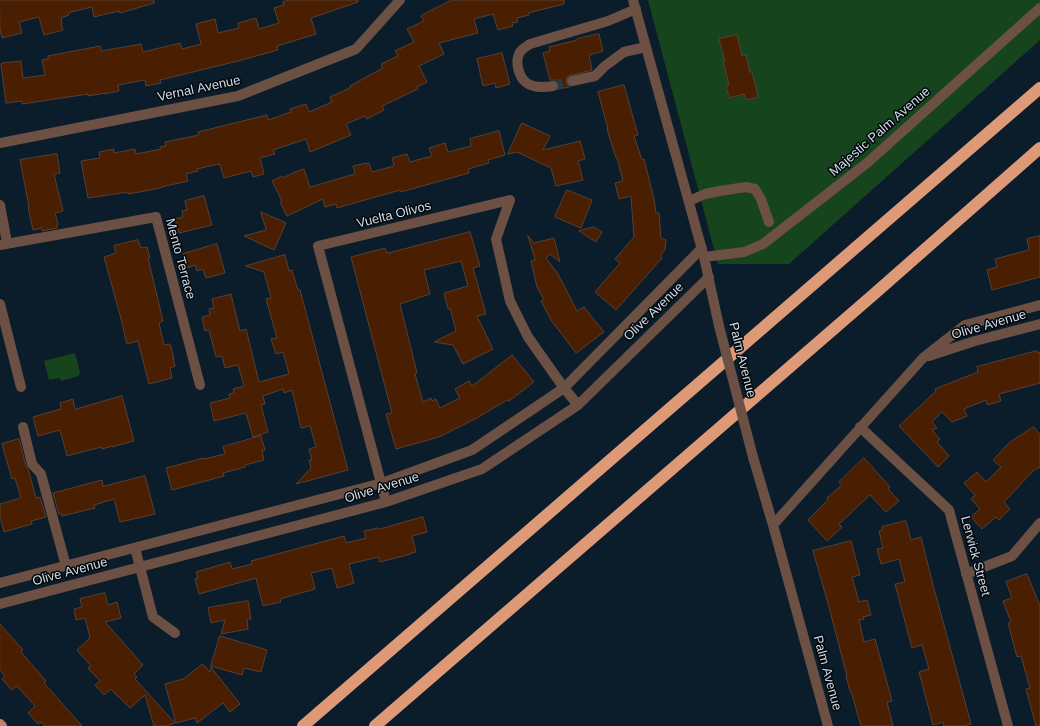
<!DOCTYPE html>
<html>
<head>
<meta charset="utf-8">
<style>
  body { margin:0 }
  canvas { display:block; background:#0b1d2b }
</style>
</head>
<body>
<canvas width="1040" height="726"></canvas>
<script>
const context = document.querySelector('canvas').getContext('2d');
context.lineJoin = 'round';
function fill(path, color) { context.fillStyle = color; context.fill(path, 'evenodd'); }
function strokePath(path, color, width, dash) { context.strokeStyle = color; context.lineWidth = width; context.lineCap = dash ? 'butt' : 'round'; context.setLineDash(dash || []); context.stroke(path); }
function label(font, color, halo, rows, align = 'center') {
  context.font = font + ' Helvetica,sans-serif'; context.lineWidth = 3; context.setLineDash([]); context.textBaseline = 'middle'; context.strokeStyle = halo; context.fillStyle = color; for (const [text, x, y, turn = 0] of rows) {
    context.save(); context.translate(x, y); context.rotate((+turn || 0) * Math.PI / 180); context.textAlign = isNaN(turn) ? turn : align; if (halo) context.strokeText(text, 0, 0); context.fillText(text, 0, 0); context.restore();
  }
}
fill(new Path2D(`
  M648,0H1040V40L789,264H718Z
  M75,353L80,373L79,374V376L61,381L60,378L49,380L44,361Z`), '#16441d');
const building = new Path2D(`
  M0,0H154V3L120,13L119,11L94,17L92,7L71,12L68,14L69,15L61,18L62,23L61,24L63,30L44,35L39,17L19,22L22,33L2,38L0,29Z
  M290,0H358V2L311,18L316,34L277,46L278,50L238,61L160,80L161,83L146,86L145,80L118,85L119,91L105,94V93L88,96V94L22,104V101L6,103L1,64L2,63L21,61L23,78L45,75L42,60L48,59V56L100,46L101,51L141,44L143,52L180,43L182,49L201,44L196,24L215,19L218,33L239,28L238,23L256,18L259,29L279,23L274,8L284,5L283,2Z
  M452,0H564V4L528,13L529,15L517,18L518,22L512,23L513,26L498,30L493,14L474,19L478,33L439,43L444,54L419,66L427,82L417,87L418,89L382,106L384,110L367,119L365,116L346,124L351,135L310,152L306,139L273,150L275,154L260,158L264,174L253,177L251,171L224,178L220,165H218V164L197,169L198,171L186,174L188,181L161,187V188L128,194V192L88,198L81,161L100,158L99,152L114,149V153L135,149L136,154L161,149L160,147L166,146L165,142L199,135L198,132L267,115L268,120L291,112L290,109L306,104L309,112L332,102L330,97L350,88V86L383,68L381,64L398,56L395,51L414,42L407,29L424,21L421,16Z
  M599,34L603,51L589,55L592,70L568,76L566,79V82L569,87L559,89V85L558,82L555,80H550L543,53L550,51L549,47L577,40V39Z
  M737,35L742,56L746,55L750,72H752L758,97L746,100L744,94L729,98L726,86L729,85L723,61H725L719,39Z
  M502,53L510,84L496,88L495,83L483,86L477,59Z
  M624,85L638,135L634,136L642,160L644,159L654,199L656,213H659L661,238L666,240L665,250L660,256L662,258L616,310L595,292L620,263L615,259L634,237L631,196L619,199L615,183L623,181L617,158H616L607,129H608L598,92Z
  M522,123L550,136L543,150L580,141L585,159L578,161L583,180L556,186L551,168L517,152L508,154Z
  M499,131L505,155L488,160L489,163L468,169L469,173L401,192L400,190L337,208L336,204L325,207L323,199L287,216L280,202L282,201L272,181L282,176L283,178L295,172L304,169L310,187L355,174L353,166L366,163V164L369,163L372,172L394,166L392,158L407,154L410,162L432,156L429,148L445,143L448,152L471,146L470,139Z
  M57,154L60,173L54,174L63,211L55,213L58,225H57V228L42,231V228L33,230L28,207H29L20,160Z
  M567,190L592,200L581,228L555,217Z
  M204,196L212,225L179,233L175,219L183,217L182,211L187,210L185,201Z
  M261,212L286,223L274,250L244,236L266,230Z
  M594,227L602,232L596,242L579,231Z
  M470,232L480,266L473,268L486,314L477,316L493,349L463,364L453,345L434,342L456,331L450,308L448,309L444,293L468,286L461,261L424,270L430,294L400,304L417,373L415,374L423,402L431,398L432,401L436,399L440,408L460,398L455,389L469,381L472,386L512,355L534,382L509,401L507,400L477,418L439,437L396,449L386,414L392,413L351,257L385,248L387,253Z
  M528,236L534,243L554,238L560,262L550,254L546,258L558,274L577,311L584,307L604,332L576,353L551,320L541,301L544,300L537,287L531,261L535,260Z
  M1040,236V277L992,290L987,270L997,267L995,259L1029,250L1027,239Z
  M138,240L141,248L147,247L150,258H148L163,321L159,323L164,345L170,344L174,358H173L175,366L170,368L172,378L149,384L138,341L127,344L120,315L104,257L116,253L114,246Z
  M217,244L225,273L206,278L203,269L197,271L195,265L187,268L183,254Z
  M285,255L289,271L292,270L298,290H300L348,470L296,484L311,468L309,460H312L309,449L316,447L310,426L301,428L292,390L284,393L283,389L263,396L265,404L261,405L268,432L253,437L246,413L214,421L210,403L230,398L229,394L234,393L233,389L244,386L238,365L225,368L222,356L216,357L209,330L205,331L202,317L210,315L209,309L214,308L212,299L231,294L240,331L246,329L259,382L289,374L283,352L276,354L271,339L277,338L266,299L271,298L264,272L246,266Z
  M1037,351L1038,353L1040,352V383L999,394L1001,401L987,405L986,400L964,409L967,416L952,422L942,412L932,422L937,428L932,430L940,439L937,442L949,456L938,467L899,426L936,391L935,389L978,372L977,367Z
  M122,396L134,441L112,447V446L102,449L101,447L67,456L60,430L38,436L33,417L61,409L60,403L73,399L75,409Z
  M1034,427L1040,435V467L1033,471L1004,502L1010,509L999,520L996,517L982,529L971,517L980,509L971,499L975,495L964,483L977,472L986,482L1001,467L993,460L1010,442Z
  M261,436L265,450L262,451L264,460L245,465V467L223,473L224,476L172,490L166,468L204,458V459L225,454L223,447Z
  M19,439L26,466L28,469L36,498L40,497L46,517L31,521L32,524L4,532L0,516V504L21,498L15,478L12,479L2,444Z
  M864,458L890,487L888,489L899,501L886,512L870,495L839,524L842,527L827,541L808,520L828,500L827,498L842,485L839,482Z
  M145,476L155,514L120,522L114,499L94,505L95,508L62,516L61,513L59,514L53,493L102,480L103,486Z
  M423,517L427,532L412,536L416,552L411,553V554L380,562L379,557L349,564L354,583L337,588L332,568L311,573L315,589L280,599L281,602L263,606L256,578L199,594L195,579L198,578L196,572L230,562L232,569L252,564L251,561L344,536L346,543L366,538L364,531L378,528L379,529Z
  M906,521L911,540L921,537L933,585L971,724L962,726H944L943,722L933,725L919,672L929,669L922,645L912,648L895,584L905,582L899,559L881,564L877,549L883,548L879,531L882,530V527Z
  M851,541L860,575L852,577L859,602L867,600L871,615L863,617L864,619L859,620L864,642L875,639L892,701L887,702L893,726H861L851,691H850L846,676H847L829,607L813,551Z
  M1027,574L1040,606V726H1036L1026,689L1030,688L1021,656L1017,657L1008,623L1011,622L1003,601L1012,598L1006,582Z
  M105,593L108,605L117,602L121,618L105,622L143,665L134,674L137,677L135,679L175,723L166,726H154L145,695L130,708L118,696H117L111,689L104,695L95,685L100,681L88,668L91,666L77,650L90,638L85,618L76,620L74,609L82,607L80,599Z
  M248,601L251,619H247L248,629L221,634L225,620L211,623L208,608Z
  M0,624L23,650L21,652L46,681L44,683L82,726H45L41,722L38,724L28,713L35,706L17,686L12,690L2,679L5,676L0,670Z
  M220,636L267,650L261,672L244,668L242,675L211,666Z
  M203,664L210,672L211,667L240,704L230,712L223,703L197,723L195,718L176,723L165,684L183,679Z`);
fill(building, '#491e01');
strokePath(building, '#564034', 1);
strokePath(new Path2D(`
  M553,86L572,81`), '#293a47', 10, [10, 5]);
strokePath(new Path2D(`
  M633,0L704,257L719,326
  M572,81L595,76L605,66L624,52L646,47
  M553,86C536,89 522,87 518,68C517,63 517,57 520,52C522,49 527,46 530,44L608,21L636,9
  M0,143L238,96L356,49L400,0
  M689,201L705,194L720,191L746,187L755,189L761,199L769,222
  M0,205L7,243
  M0,245L156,217L200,385
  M704,257L744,252L763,244L867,163L1040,8
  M0,304L21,387
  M929,356L975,341L1040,324
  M23,427L32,464L41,474L66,566
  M860,427L949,510L1008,726
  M753,457L773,525L828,726
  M386,502L318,246L510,200L496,239L510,301L528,337L564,388L578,405
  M773,525L923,358L965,325L1040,305
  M135,548L153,617L175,633
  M966,574L1012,556L1040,523
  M0,583L382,483L472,450L564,388L702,248
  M0,604L386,502L482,469L578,405L709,277`), '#6b5043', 10);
strokePath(new Path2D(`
  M0,724L2,726`), '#bd8468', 10);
strokePath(new Path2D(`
  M303,726L1040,88
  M375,726L873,295L1040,148`), '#de9977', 12);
strokePath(new Path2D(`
  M719,326L753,457`), '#6b5043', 10);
label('13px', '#d0dbe5', '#02070c', [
  ["Vernal Avenue",199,89,-12],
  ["Majestic Palm Avenue",880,132,-41],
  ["Vuelta Olivos",394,215,-14],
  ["Mento Terrace",180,259,75],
  ["Olive Avenue",654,312,-44],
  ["Olive Avenue",989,325,-16],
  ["Palm Avenue",742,360,76],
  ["Olive Avenue",382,488,-17],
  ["Lerwick Street",975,556,75],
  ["Olive Avenue",70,572,-15],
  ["Palm Avenue",827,673,75]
]);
</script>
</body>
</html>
